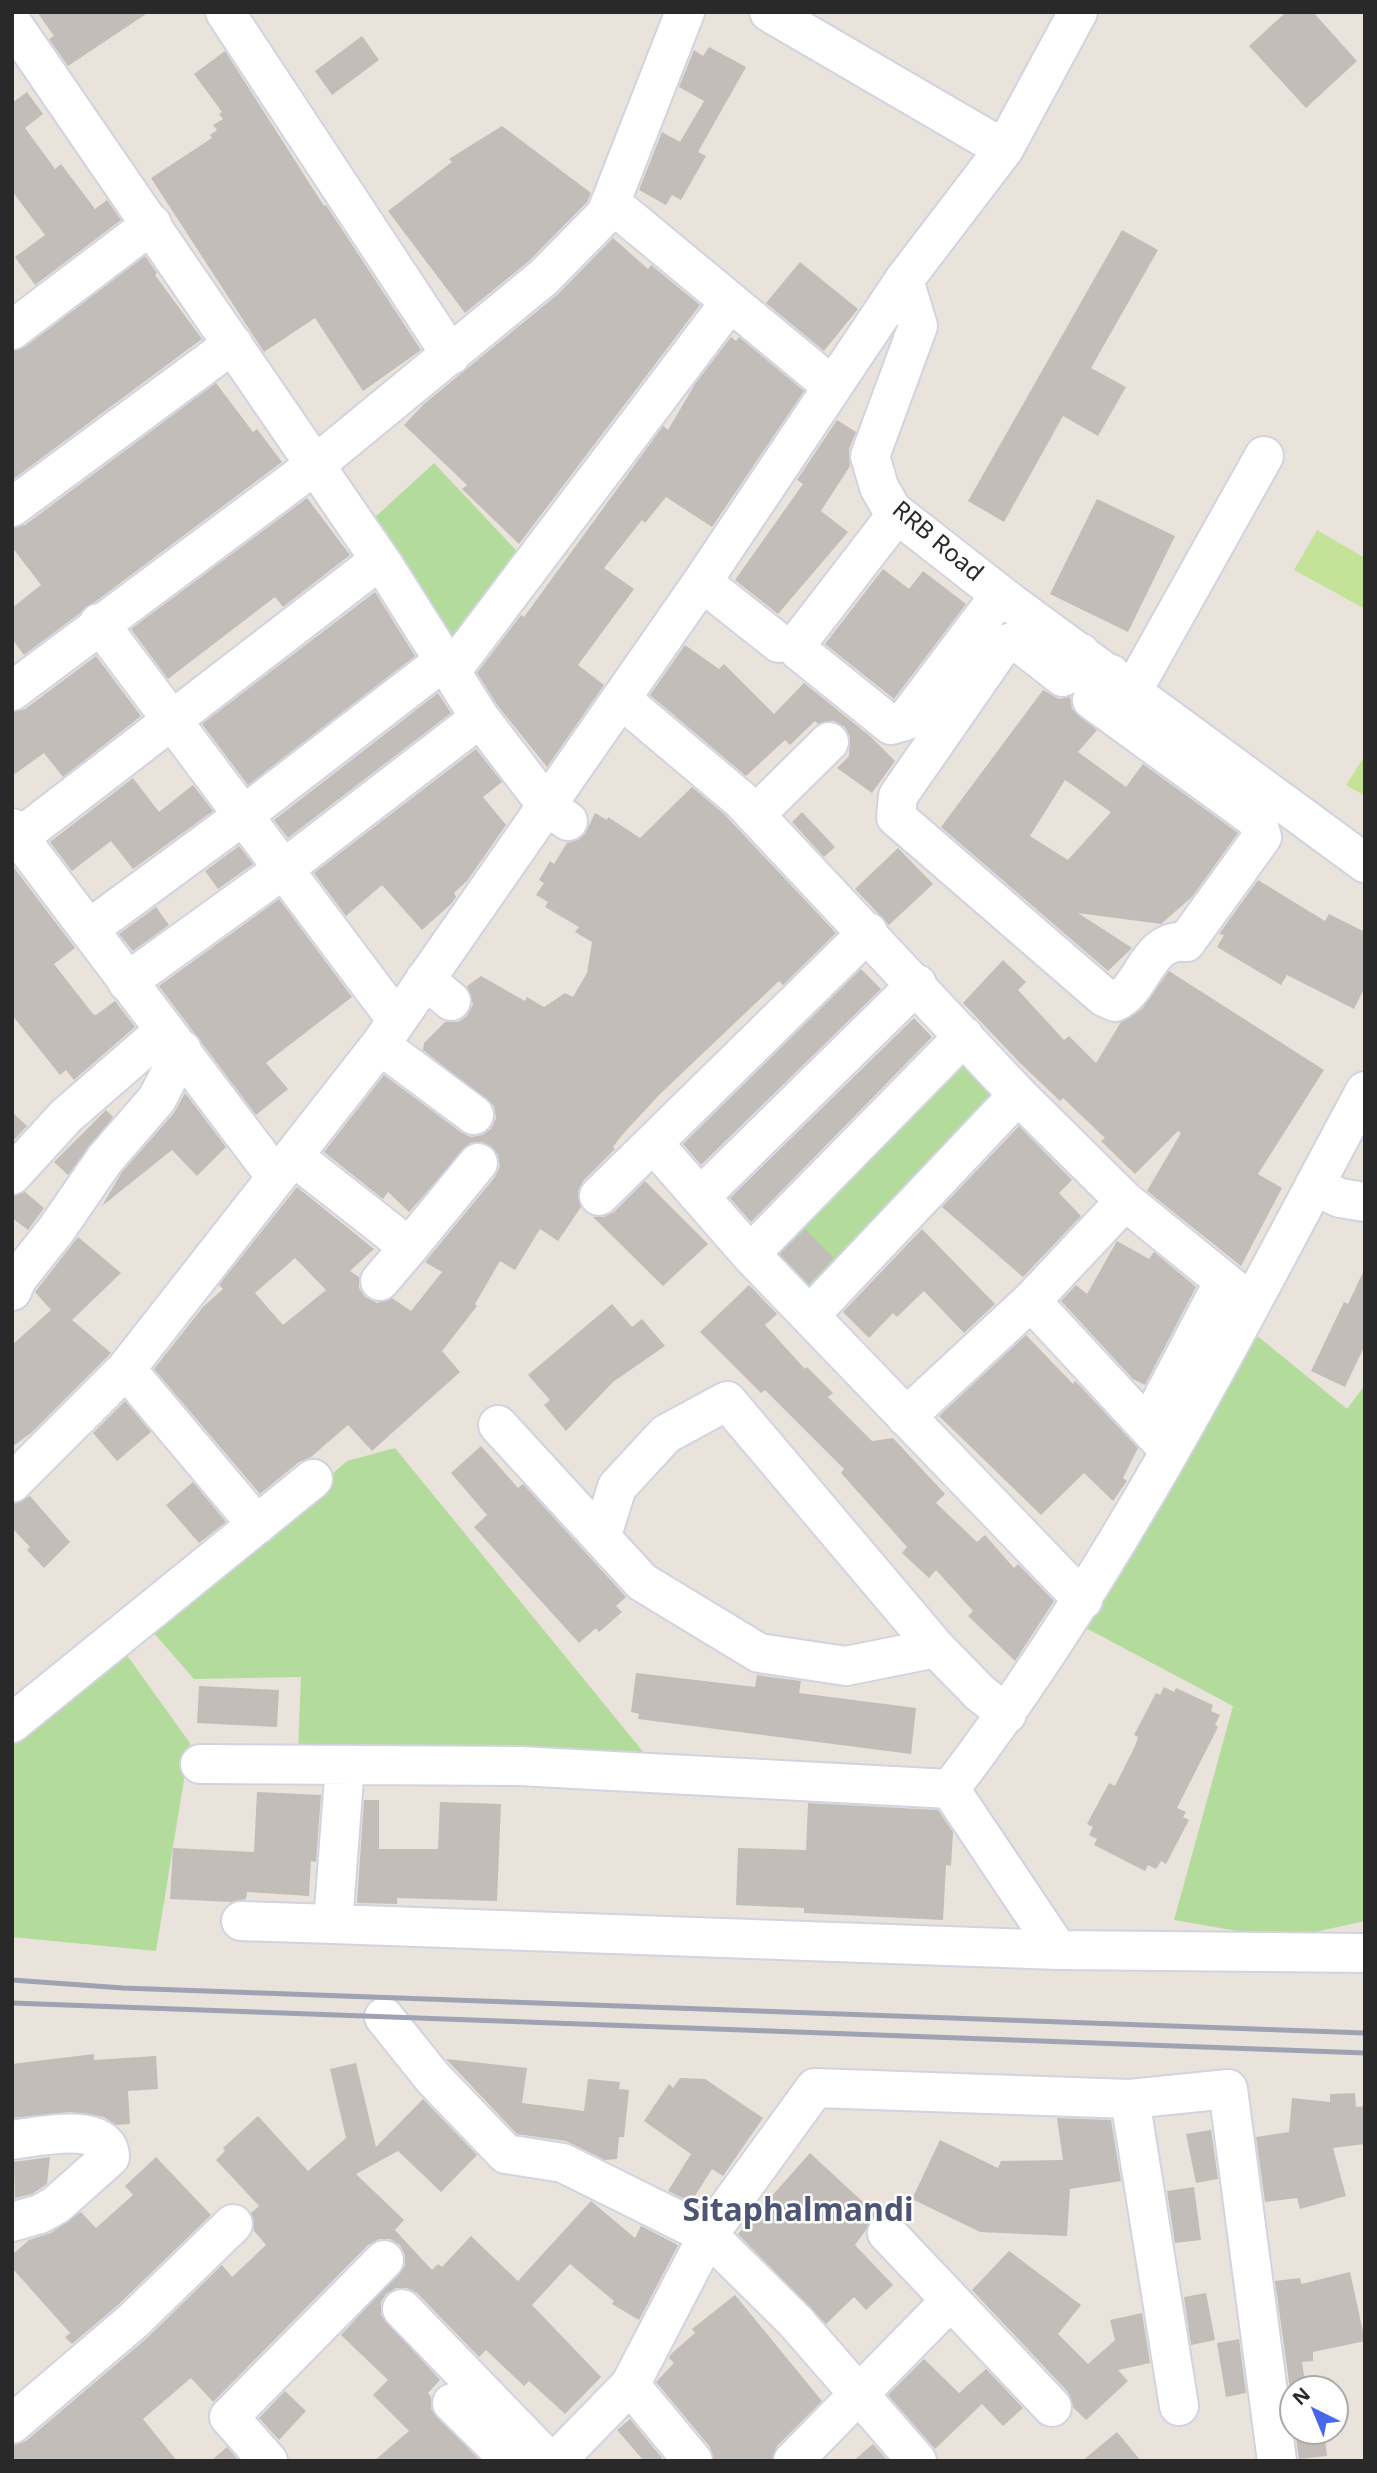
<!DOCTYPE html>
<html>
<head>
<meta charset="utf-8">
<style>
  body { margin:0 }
  #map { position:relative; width:1377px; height:2473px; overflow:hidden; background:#eae3db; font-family:"Noto Sans",sans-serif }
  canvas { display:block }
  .frame { position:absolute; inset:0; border:14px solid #292929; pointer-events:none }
  .north { position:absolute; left:1279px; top:2375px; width:70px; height:70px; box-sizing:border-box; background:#fff; border:2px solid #a9a9a9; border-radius:50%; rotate:317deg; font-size:19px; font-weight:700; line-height:28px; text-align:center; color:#292929 }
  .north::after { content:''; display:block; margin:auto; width:24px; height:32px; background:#4868eb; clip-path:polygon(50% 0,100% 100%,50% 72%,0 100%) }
</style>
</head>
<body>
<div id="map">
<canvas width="1377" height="2473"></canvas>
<div class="frame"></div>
<div class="north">N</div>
</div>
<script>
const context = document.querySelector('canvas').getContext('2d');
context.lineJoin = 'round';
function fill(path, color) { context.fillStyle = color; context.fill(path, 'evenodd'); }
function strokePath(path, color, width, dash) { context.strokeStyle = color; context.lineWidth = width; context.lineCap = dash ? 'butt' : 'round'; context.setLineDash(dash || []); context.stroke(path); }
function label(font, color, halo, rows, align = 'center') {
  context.font = font + ' "Noto Sans",sans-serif'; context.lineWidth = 5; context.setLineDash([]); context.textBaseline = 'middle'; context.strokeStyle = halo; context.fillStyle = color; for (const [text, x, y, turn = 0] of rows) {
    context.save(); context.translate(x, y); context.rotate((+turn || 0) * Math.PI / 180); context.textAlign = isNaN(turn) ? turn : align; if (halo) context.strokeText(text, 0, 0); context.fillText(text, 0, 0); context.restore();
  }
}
fill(new Path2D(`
  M434,463L527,562L452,670L360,531Z
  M964,1036L1018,1095L810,1315L750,1254Z
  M1250,1330L1347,1409L1365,1385V1921L1283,1939L1174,1920L1233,1706L1084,1627Z
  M395,1448L645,1754L298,1751L301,1677L194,1679L152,1631L347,1461Z
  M121,1647L190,1743L156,1951L12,1937V1735Z`), '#b3dc9c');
fill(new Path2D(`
  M1317,530L1365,558V609L1294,570Z
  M1365,755V796L1346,785Z`), '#c4e398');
fill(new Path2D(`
  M37,12H149L68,66L49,39L54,36Z
  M1286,12H1313L1357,61L1306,108L1249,46Z
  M362,36L379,60L332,95L315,71Z
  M709,47L746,67L698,152L706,156L681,200L672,195L666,205L639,190L662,132L680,142L704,101L679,87L694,50L703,56Z
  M225,51L324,206L326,205L421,350L363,391L315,318L264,352L151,178L212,138L210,135L217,130L213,125L223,119L219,114L222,112L194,74Z
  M27,92L43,114L25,128L55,169L61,164L95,209L107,200L121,220L35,285L15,257L45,235L12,191V103Z
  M502,126L591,193L587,202L529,261L465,313L388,211L452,162L449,159Z
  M1122,230L1158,250L1091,368L1126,387L1098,436L1063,416L1004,522L968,501Z
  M613,238L648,269L651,265L700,305L519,544L462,489L467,485L404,425L424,404L558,294Z
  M145,256L157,273L155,275L202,339L12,480V351L25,347Z
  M800,262L858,309L824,351L766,303Z
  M731,337L736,341L739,337L804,391L712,527L666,497L645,523L642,520L604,568L634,589L578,665L604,685L547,767L498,706L477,673L521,615L524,617L663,426L668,430L695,384Z
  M216,383L253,432L257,429L282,462L24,655L12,639V608L41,585L12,547V528L25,525Z
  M837,420L856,432L849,449L850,466L821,511L848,532L778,614L735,580L803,484L797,480Z
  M307,498L350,555L283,607L275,597L168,679L131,629Z
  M1097,499L1175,536L1128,632L1050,594Z
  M883,569L909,589L923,571L966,604L894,699L825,644Z
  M375,592L415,656L248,785L202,724Z
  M685,645L719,669L724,664L774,714L804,683L871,737L895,761L872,793L837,768L849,756L850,737L845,727L834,721L818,724L815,721L790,745L785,740L746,776L650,695Z
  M96,656L141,716L63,777L44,753L12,776V712L25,709Z
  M1043,690L1059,699L1070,697L1072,709L1097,730L1078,752L1126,787L1143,764L1238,833L1192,897L1161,924L1078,913L1132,948L1108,971L941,827ZM1065,780L1111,812L1068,860L1030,836Z
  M438,693L451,713L288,838L274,820Z
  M476,749L502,782L483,797L506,825L467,881L454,893L456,897L451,904L422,930L382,885L346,916L314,873Z
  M133,778L159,812L193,785L213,811L133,869L111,841L72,871L50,842Z
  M692,787L724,814L836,933L783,985L779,981L659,1095L623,1134L613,1147L615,1149L583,1181L578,1191L581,1207L558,1241L540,1229L515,1270L500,1261L475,1304L477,1306L442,1351L460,1372L372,1451L348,1425L311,1457L299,1462L260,1494L154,1369L203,1307L223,1289L219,1285L297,1187L374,1249L350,1271L359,1277V1288L365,1297L377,1303L392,1298L411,1311L442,1272L425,1262L495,1177L500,1166L498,1155L492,1147L482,1142L470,1143L409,1212L388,1192L383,1199L324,1152L384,1075L462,1133L471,1137L482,1135L491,1129L496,1118L494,1106L423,1050L424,1043L445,1022H458L467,1016L473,1004L467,986L481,976L525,1001L527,997L544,1007L565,993L573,997L587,973L592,942L575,932L579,927L545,907L548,902L536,895L544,883L539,880L550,861L554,864L567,843L578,840L585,834L595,813L607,820L608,817L640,838ZM295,1258L326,1290L283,1325L255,1293Z
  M802,812L835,847L824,857L792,822Z
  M239,846L253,864L218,889L205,871Z
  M898,848L933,884L889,925L855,889Z
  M12,865L75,948L54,964L93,1014L96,1015L115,1001L135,1027L74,1080L66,1070L60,1075L12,1015Z
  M1258,880L1325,921L1329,914L1365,932V987L1354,1009L1287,975L1281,985L1217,947L1224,935L1219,934Z
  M279,899L352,997L266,1063L288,1089L256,1115L159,986Z
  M156,907L169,925L133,951L119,934Z
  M1003,960L1026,982L1018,990L1064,1040L1069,1036L1096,1063L1121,1022L1141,1010L1169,971L1324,1070L1258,1174L1282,1188L1241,1266L1147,1191L1181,1133L1178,1131L1135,1174L1101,1141L1105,1138L1063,1098L1060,1101L1020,1063L963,1003Z
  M861,969L881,989L701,1165L683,1144Z
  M914,1018L932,1037L751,1222L730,1198Z
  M185,1093L226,1147L197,1176L172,1150L102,1206L122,1172L174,1113Z
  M106,1110L113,1117L68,1175L54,1162Z
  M12,1112L27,1126L12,1142Z
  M1019,1126L1072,1180L1059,1193L1081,1216L1023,1277L942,1207Z
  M645,1181L708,1244L663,1286L593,1217H604L614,1212Z
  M25,1192L44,1208L28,1230L12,1218V1196Z
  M805,1229L834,1258L809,1284L780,1254Z
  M922,1229L995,1304L964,1333L924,1291L897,1317L893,1313L869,1338L843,1312Z
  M78,1237L121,1273L72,1320L111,1353L31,1433L12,1447V1345L51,1310L35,1292Z
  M1117,1241L1149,1259L1154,1252L1196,1287L1145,1385L1133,1379L1061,1301L1076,1285L1087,1294Z
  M1365,1268V1345L1345,1387L1311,1371L1344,1302L1348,1304Z
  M749,1285L777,1314L765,1325L805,1369L807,1367L833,1393L828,1397L872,1441L893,1438L945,1494L936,1503L977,1542L985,1535L1014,1568L1018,1564L1054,1601L1015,1661L968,1616L973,1611L936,1570L929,1578L902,1553L907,1547L841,1473L844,1469L765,1390L761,1393L700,1332Z
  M612,1304L632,1327L642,1319L665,1346L613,1382L566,1431L544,1405L550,1400L528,1375Z
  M1026,1335L1073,1384L1075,1381L1081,1387L1138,1448L1123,1478L1127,1481L1113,1501L1084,1473L1041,1515L939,1416Z
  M125,1401L151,1432L117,1461L93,1433Z
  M481,1446L518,1488L523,1484L626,1597L616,1606L622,1612L599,1632L596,1628L579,1643L474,1527L487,1515L451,1473Z
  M193,1482L226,1522L199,1543L166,1505Z
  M30,1496L70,1542L44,1568L27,1550L30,1547L12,1528V1504Z
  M636,1673L755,1687L757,1675L770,1677L801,1681L799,1693L916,1708L911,1754L638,1719L639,1714L631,1712Z
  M199,1686L279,1690L277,1727L197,1723Z
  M1164,1687L1174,1692L1176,1688L1204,1701L1213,1705L1211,1711L1220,1715L1215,1725L1218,1727L1177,1808L1186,1812L1183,1817L1189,1820L1166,1864L1161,1861L1156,1869L1148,1865L1145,1871L1094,1845L1097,1839L1089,1835L1093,1827L1087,1824L1109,1783L1115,1786L1135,1746L1138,1737L1134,1735L1156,1693L1160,1695Z
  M257,1792L321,1795L316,1862L311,1861L309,1896L247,1892L246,1899L231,1902L170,1899L173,1848L254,1852Z
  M364,1800H379V1849H438L440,1802L501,1804L497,1901L397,1898V1904L357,1903Z
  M808,1803L938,1810L953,1832L951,1866L946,1865L943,1920L804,1913V1908L736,1905L738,1848L806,1850Z
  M94,2054V2060L156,2056L158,2089L128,2091L130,2124L116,2125L104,2117L71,2112L12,2118V2064Z
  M446,2059L527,2068L522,2103L584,2111L588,2079L620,2082L619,2089L629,2090L624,2137H619L617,2159L605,2160L566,2141L517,2134Z
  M356,2063L376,2147L423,2099L477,2155L441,2192L398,2151L356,2174L404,2220L395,2230L432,2270L438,2264L442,2267L471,2236L518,2281L591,2201L635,2238L641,2226L678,2245L639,2320L612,2304L614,2301L570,2264L532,2305L601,2377L565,2414L529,2381L524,2386L486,2350L479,2357L417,2293L407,2288H396L386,2294L381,2302V2315L440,2380L428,2393L431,2397V2409L480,2461H374L409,2431L373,2395L388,2380L341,2335L405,2266V2255L400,2245L390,2239H379L368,2245L213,2402L191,2378L143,2419L177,2461H12V2446L26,2441L147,2338L222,2265L232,2277L266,2245L254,2231L251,2213L259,2206L216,2160L225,2151L223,2148L258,2116L308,2171L346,2138L330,2069Z
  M680,2078L705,2079L763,2118L723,2176L712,2169L691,2202L668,2191L691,2154L644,2121L669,2084L673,2088Z
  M1355,2093L1356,2107L1365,2106V2144L1333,2148L1346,2196L1300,2209L1297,2198L1265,2202L1256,2137L1289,2132L1292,2098L1330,2102V2094Z
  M1057,2118L1111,2120L1121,2181L1070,2189L1067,2236L980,2232L912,2199L940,2140L998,2168L1001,2161L1063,2160Z
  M1211,2130L1218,2179L1196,2183L1186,2134Z
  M810,2153L877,2215L855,2245L893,2285L866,2310L854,2297L826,2324L738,2234Z
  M50,2157L47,2184L32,2194L15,2198L14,2162Z
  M156,2157L211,2215L118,2305L72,2344L65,2337L70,2333L12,2268V2255L29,2240L51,2233L81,2212L96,2228L133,2195L125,2186Z
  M1194,2187L1201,2240L1175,2243L1167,2191Z
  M1009,2251L1081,2305L1058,2334L1088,2364L1115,2340L1110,2320L1142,2313L1150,2363L1118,2370L1128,2381L1086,2420L1073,2407L1068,2392L972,2290Z
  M1350,2272L1365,2341L1313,2352V2361L1302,2362L1306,2389H1290L1275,2281L1300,2278L1301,2284Z
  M1206,2293L1215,2340L1191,2345L1184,2297Z
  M735,2295L822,2401L777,2446L772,2461H714L710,2447L656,2382L674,2363L669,2358L671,2354L695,2333L692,2329Z
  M1239,2339L1246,2393L1226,2397L1217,2343Z
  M924,2359L959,2393L986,2369L1023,2408L1003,2426L982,2404L935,2449L888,2395Z
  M285,2391L306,2411L279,2440L259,2418Z
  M630,2419L662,2458L660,2461H644L617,2430Z
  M1295,2431H1324L1327,2456L1299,2459Z
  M1117,2432L1141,2461H1082Z
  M873,2444L888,2461H853Z
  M227,2447L239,2461H211Z`), '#c2bdb8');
const minor = new Path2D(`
  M225,12L451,355
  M769,12L1004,149
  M12,23L385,567L480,718L548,807L568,821
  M611,203L832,386
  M904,280L918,326L870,456L879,487L892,510L1011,603L1365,863
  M12,330L152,224
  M12,507L233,344
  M897,514L796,645L799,651L891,725L905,721L1000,595
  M702,582L779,643
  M99,623L396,1019
  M1081,653L1063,677L1018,642L1008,643L1000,649L898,796L896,817L1104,997L1115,1002C1144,989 1146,938 1186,942L1262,837L1257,820L1092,700L1111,674
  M452,670L730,302
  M1133,690L1264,456
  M12,691L315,465L544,277L606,214L685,12
  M621,699L741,800L1018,1095L1125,1201L1251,1303
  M755,815L829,742
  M12,828L276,1177
  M20,837L380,560
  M89,929L244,815L445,660
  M425,979L451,1001
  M127,982L285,868L480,718
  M380,1045L474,1115
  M653,1143L750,1254L1083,1600
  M293,1156L409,1247L478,1163
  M12,1175L66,1116L165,1030
  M1314,1186L1340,1198L1365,1202
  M599,1196L868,932
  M701,1196L917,984
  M750,1254L964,1036
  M380,1281L409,1247
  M12,1291L17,1279L56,1230L105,1159L157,1099L182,1050
  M1031,1301L1169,1450
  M810,1315L1018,1095
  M126,1369L257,1525
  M1158,1407L1224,1281
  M906,1417L1031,1301L1125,1201
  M498,1425L642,1582L759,1653L846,1666L936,1648
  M12,1483L126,1369L380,1045L702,582L904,280L1004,149L1078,12
  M602,1535L617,1487L666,1434L727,1401L936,1648L980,1693L1007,1714
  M12,1723L313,1479
  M200,1764L519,1766L950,1789
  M241,1921L333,1924L345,1765
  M333,1924L1058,1950L1365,1953
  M1058,1950L950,1789C1115,1574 1237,1329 1365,1091
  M384,2017L433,2078L506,2154L563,2163L708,2235L795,2321L917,2461
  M1130,2099L1179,2406
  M12,2140C36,2137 109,2120 110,2157L56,2205L40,2214L12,2222
  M887,2233L1052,2407
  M402,2309L549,2461
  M630,2385L693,2461
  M452,2403L511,2461
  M12,2424L133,2321L233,2224
  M268,2461L229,2417L384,2260
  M556,2461L630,2385L708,2235L815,2088L1130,2099L1228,2089L1277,2461
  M793,2461L950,2301`);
strokePath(minor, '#d1d4e0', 42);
strokePath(minor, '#fff', 38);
strokePath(new Path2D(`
  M12,1980L123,1988L1365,2033
  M12,2003L1365,2053`), '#9fa2b2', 5);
label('24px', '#292929', '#fff', [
  ["RRB Road",937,542,40]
]);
label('bold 32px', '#4d5575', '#fff', [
  ["Sitaphalmandi",798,2212]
]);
</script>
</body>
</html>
